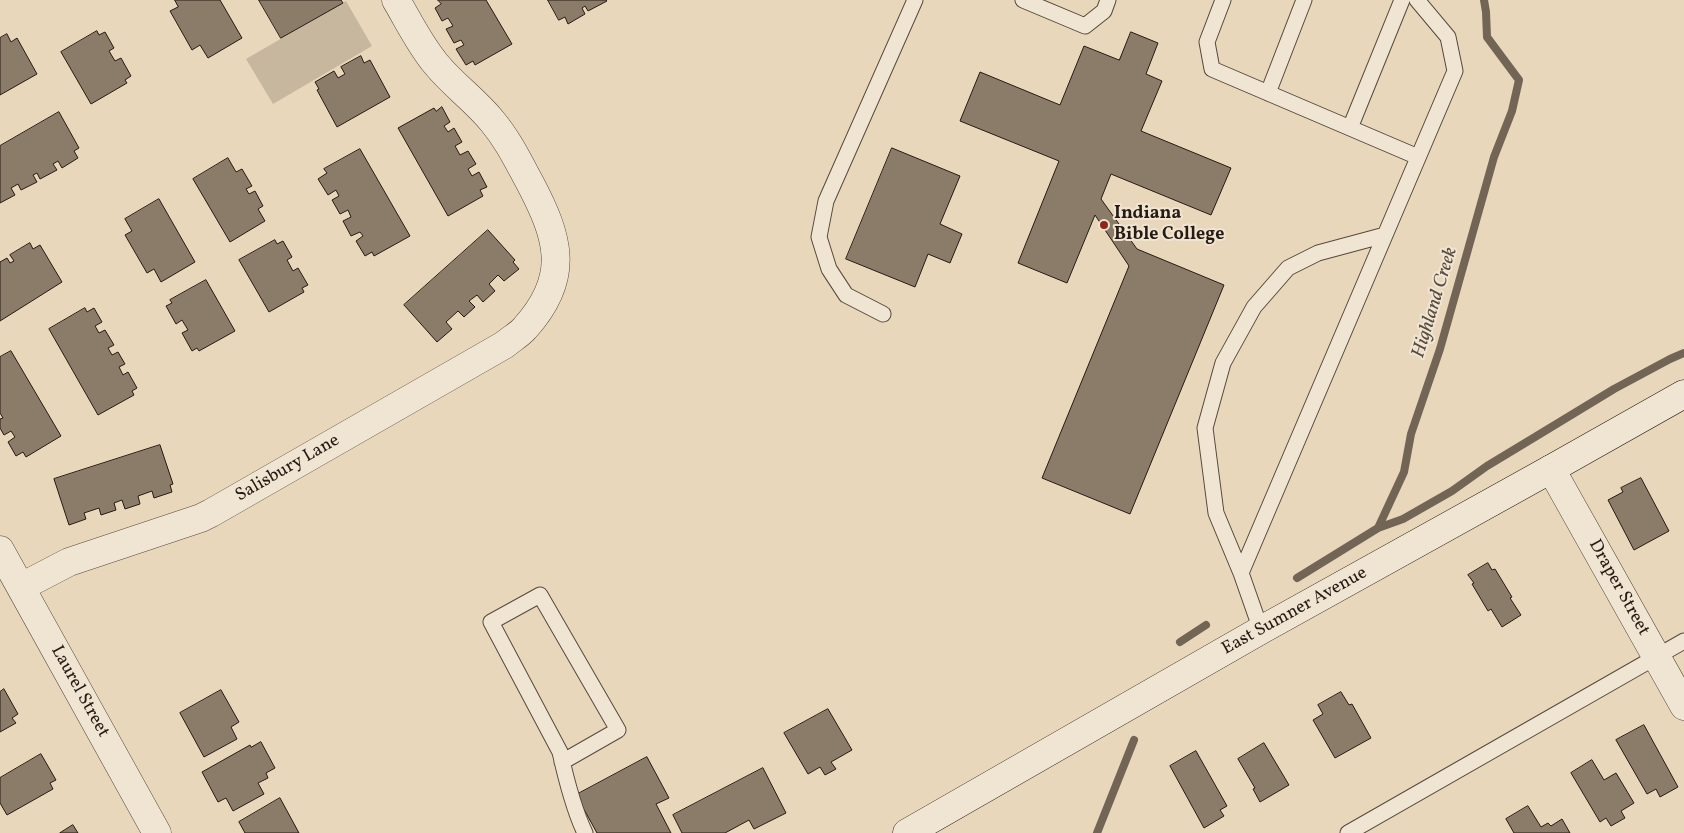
<!DOCTYPE html>
<html>
<head>
<meta charset="utf-8">
<style>
  body { margin:0 }
  canvas { display:block; background:#e8d7bb }
</style>
</head>
<body>
<canvas width="1684" height="833"></canvas>
<script>
const context = document.querySelector('canvas').getContext('2d');
context.lineJoin = 'round';
function fill(path, color) { context.fillStyle = color; context.fill(path, 'evenodd'); }
function strokePath(path, color, width, dash) { context.strokeStyle = color; context.lineWidth = width; context.lineCap = dash ? 'butt' : 'round'; context.setLineDash(dash || []); context.stroke(path); }
function label(font, color, halo, rows, align = 'center') {
  context.font = font + ' Vollkorn,serif'; context.lineWidth = 4; context.setLineDash([]); context.textBaseline = 'middle'; context.strokeStyle = halo; context.fillStyle = color; for (const [text, x, y, turn = 0] of rows) {
    context.save(); context.translate(x, y); context.rotate((+turn || 0) * Math.PI / 180); context.textAlign = isNaN(turn) ? turn : align; if (halo) context.strokeText(text, 0, 0); context.fillText(text, 0, 0); context.restore();
  }
}
fill(new Path2D(`
  M346,1L372,46L273,104L246,59Z`), '#c7b79e');
strokePath(new Path2D(`
  M1378,528L1403,519L1452,491L1487,466L1535,437L1614,389L1670,359L1684,353
  M1297,578L1378,528L1404,472L1411,434L1440,349L1494,157L1512,111L1519,80L1487,37L1486,12L1484,0
  M1180,642L1206,625
  M1097,833L1134,740`), '#736555', 8);
const building = new Path2D(`
  M175,0H220L242,38L208,58L200,45L192,50L170,11L178,7Z
  M259,0H341L343,3L281,38Z
  M438,0H486L512,44L475,65L473,61L466,65L456,49L464,45L461,40L454,43L446,29L453,26L448,18L442,21L435,8L441,4Z
  M548,0H606L607,1L588,11L585,6L582,8L585,14L568,24L565,17L559,20Z
  M97,31L99,35L105,32L114,48L109,51L115,61L121,58L131,76L125,80L127,83L91,104L61,52Z
  M1131,32L1158,43L1146,74L1162,81L1141,131L1231,168L1211,215L1111,174L1101,199L1137,249L1224,285L1130,514L1042,478L1129,266L1095,215L1067,283L1018,263L1059,161L960,121L980,72L1060,105L1084,46L1119,60Z
  M7,34L11,42L17,38L37,74L0,95V38Z
  M361,56L364,63L370,60L390,97L337,127L317,90L319,89L315,82L334,71L338,78L345,74L341,67Z
  M442,107L450,122L444,126L448,132L454,128L462,142L455,146L460,155L468,151L476,164L468,169L472,176L479,172L487,187L480,190L483,196L448,216L398,128L434,108L436,111Z
  M59,112L79,148L74,151L78,158L62,168L58,161L53,164L57,170L40,179L37,173L33,175L37,182L21,190L18,184L11,188L15,195L0,203V146Z
  M892,148L960,176L940,224L962,234L950,263L928,254L915,287L846,259Z
  M360,149L410,236L374,256L372,252L365,256L356,241L363,236L360,232L351,236L343,221L351,217L348,210L340,214L332,200L339,196L336,190L328,195L318,179L327,173L324,169Z
  M228,158L236,172L242,169L252,186L246,189L249,194L255,191L263,206L258,209L265,221L230,242L193,179Z
  M159,199L195,262L161,282L154,269L147,273L125,235L132,231L125,219Z
  M488,230L515,260L513,262L519,269L504,281L498,275L489,284L495,291L483,302L477,295L469,301L475,307L464,317L458,311L446,322L452,329L437,342L404,305Z
  M275,240L277,244L283,241L292,257L287,260L293,271L298,268L308,285L302,288L304,292L269,312L239,260Z
  M30,243L33,249L40,245L62,282L0,321V262L7,258L10,263L14,261L10,255Z
  M206,280L235,331L199,351L197,348L192,351L182,333L188,330L182,320L176,324L166,306L172,303L170,300Z
  M85,308L87,312L94,308L102,322L95,326L99,333L105,330L114,345L108,348L112,355L118,352L125,364L119,367L123,375L128,372L137,388L132,391L134,395L98,415L49,329Z
  M11,351L61,436L26,457L23,452L16,456L8,442L15,437L11,431L4,435L0,428V419L3,418L0,413V357Z
  M160,445L173,484L170,485L172,492L154,498L152,491L138,496L140,504L125,509L122,500L114,503L116,510L101,515L99,508L84,513L86,519L69,525L54,479Z
  M1641,478L1669,531L1634,550L1608,500L1623,492L1621,488Z
  M1488,563L1492,570L1495,569L1512,597L1510,598L1521,615L1502,627L1491,609L1488,611L1472,584L1474,583L1468,575Z
  M4,689L18,714L12,718L16,723L0,732V692Z
  M221,690L239,722L231,727L237,739L204,757L180,713Z
  M1341,692L1349,705L1352,704L1371,738L1335,758L1313,720L1323,714L1318,705Z
  M828,709L852,750L831,762L836,769L825,775L820,767L808,774L784,733Z
  M1644,725L1678,787L1660,797L1656,789L1647,794L1616,740Z
  M261,742L275,768L266,773L268,778L258,783L264,794L233,811L226,798L218,802L202,772L250,745L251,747Z
  M1264,743L1289,785L1260,802L1253,789L1255,788L1238,759Z
  M1196,751L1227,806L1220,810L1224,816L1204,828L1170,766Z
  M41,754L56,780L50,783L53,789L7,815L0,803V778Z
  M647,757L669,798L656,804L671,833H597L576,795Z
  M1592,760L1604,780L1616,773L1634,803L1621,811L1625,818L1611,826L1606,818L1600,822L1571,773Z
  M763,768L786,813L754,829L749,820L725,833H682L673,815Z
  M280,798L299,833H245L239,822Z
  M1528,806L1541,827L1548,823L1551,826L1562,819L1570,833H1514L1506,819Z
  M73,825L78,833H60Z`);
fill(building, '#8b7c6a');
strokePath(building, '#261a12', 1);
const lane = new Path2D(`
  M1023,0L1085,26L1104,11L1108,0
  M1223,0L1207,42L1212,69L1418,157
  M1268,93L1304,0
  M1350,128L1402,0
  M883,314L846,295L829,269L819,237L826,201L915,0
  M1241,573L1216,513L1205,428L1223,363L1254,307L1288,268L1318,253L1385,235
  M1261,630L1241,573L1455,71L1448,37L1417,0
  M562,762L618,730L540,595L491,622L560,752C566,779 573,808 585,833
  M1348,833L1684,641`);
const street = new Path2D(`
  M1551,469L1684,706
  M0,550L157,833
  M21,587L69,562L201,518L211,513L504,345C511,339 519,335 525,328C571,277 559,238 530,183C518,161 508,140 492,121C475,100 453,85 436,64C420,45 409,22 396,0`);
const secondary = new Path2D(`
  M907,833L1261,630L1551,469L1684,394`);
strokePath(lane, '#56493c', 17);
strokePath(street, '#56493c', 29);
strokePath(secondary, '#261a12', 29);
strokePath(lane, '#f0e5d3', 15);
strokePath(street, '#f0e5d3', 28);
strokePath(secondary, '#f0e5d3', 28);
for (const [x, y, r, color] of [
  [1104,225,5,"#8f2418"]
]) { const dot = new Path2D(); dot.arc(x, y, r, 0, 2 * Math.PI); context.fillStyle = color; context.fill(dot); strokePath(dot, '#f0e5d3', 2); }
label('bold 18px', '#261a12', '#f0e5d3', [
  ["Indiana",1114,215],
  ["Bible College",1114,236]
], 'left');
label('18px', '#261a12', '#f0e5d3', [
  ["Salisbury Lane",288,469,-30],
  ["Draper Street",1618,588,61],
  ["East Sumner Avenue",1295,612,-29],
  ["Laurel Street",79,692,61]
]);
label('italic 19px', '#594c3f', '#f0e5d3', [
  ["Highland Creek",1436,303,-73]
]);
</script>
</body>
</html>
